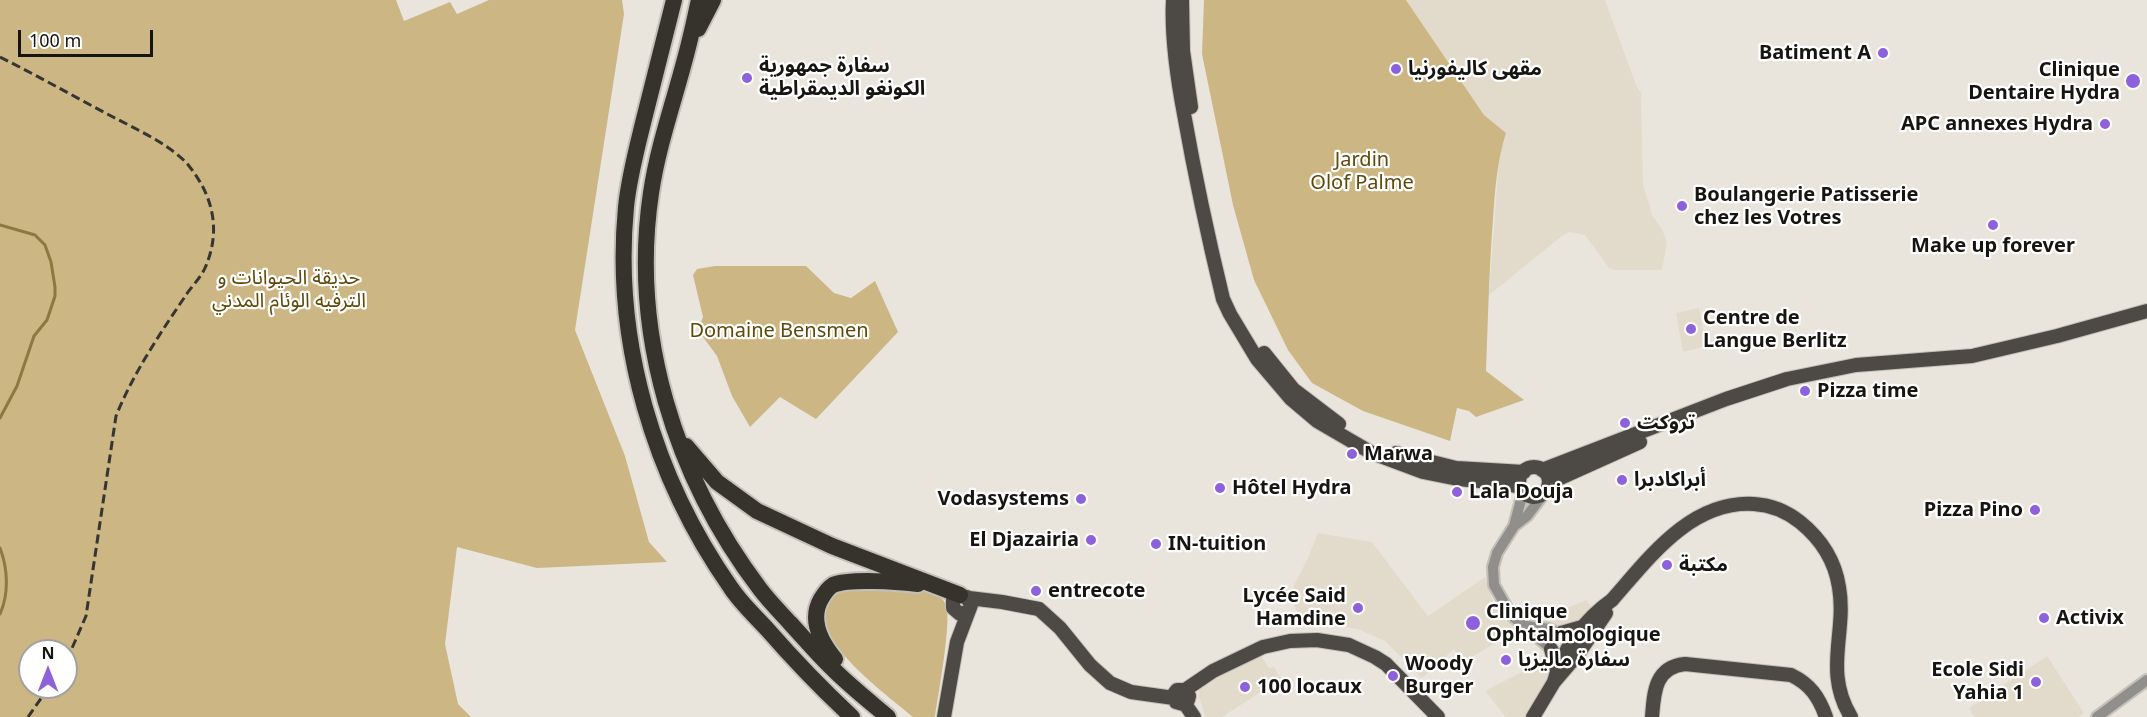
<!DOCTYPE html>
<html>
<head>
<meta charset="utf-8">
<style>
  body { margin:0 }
  #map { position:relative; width:2147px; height:717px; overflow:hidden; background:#e9e5dd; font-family:"Noto Sans",sans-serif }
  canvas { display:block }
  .north { position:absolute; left:18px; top:639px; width:60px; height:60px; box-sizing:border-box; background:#fff; border:2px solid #a2a1a0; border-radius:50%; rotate:0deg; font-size:16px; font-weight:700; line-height:24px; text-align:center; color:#161512 }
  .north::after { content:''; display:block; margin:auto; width:21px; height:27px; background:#8d61db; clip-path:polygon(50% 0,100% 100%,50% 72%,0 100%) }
  .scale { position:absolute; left:18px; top:30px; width:135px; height:27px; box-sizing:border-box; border:3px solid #161512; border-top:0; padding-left:8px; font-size:18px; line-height:21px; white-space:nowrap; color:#161512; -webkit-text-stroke:4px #fff; paint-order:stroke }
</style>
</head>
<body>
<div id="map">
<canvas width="2147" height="717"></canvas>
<div class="north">N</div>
<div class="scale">100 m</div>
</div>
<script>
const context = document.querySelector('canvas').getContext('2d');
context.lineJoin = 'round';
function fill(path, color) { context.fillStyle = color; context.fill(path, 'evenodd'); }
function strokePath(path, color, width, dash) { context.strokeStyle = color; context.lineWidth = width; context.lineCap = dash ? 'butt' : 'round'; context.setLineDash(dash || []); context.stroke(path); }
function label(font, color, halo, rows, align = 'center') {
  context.font = font + ' "Noto Sans","Noto Sans Arabic",sans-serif'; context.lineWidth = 4.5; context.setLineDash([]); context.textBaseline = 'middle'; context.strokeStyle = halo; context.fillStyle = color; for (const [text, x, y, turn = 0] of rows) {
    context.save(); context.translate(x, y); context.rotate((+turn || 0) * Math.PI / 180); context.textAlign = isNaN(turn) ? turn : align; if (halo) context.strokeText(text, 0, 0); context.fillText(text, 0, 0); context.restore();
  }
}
fill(new Path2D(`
  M1406,0H1605L1636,85L1641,93L1643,185L1653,217L1662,229L1667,243L1662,270H1615L1609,268L1585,235L1570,232L1562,236L1489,295L1499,157L1506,133L1484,115Z
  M1699,308L1706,346L1683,352L1676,313Z
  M1318,533L1372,542L1428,616L1485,577L1493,601L1504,615L1520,629L1463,662L1454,649L1422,678L1385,641L1360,630L1332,623L1311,622L1300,617L1289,595L1307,560Z
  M1586,600L1592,607L1587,611L1590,614L1575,625L1563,626L1539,621L1527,613H1555Z
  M1258,651L1269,668L1274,667L1281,679L1222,717H1205L1199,696L1200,687L1204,682Z
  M2047,656L2084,713L2078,717H1975L1969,708Z
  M1549,658L1551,676L1529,717H1506L1485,691Z`), '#e2dbcc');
fill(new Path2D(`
  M0,0H396L404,21L450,2L457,14L489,0H622L624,14L575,330L625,456L649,542L667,562L537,568L457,547L445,644L458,704L471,717H0ZM30,651H66V687H30Z
  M1204,0H1406L1484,115L1506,133C1497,161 1495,190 1493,219C1489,270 1488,321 1486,371L1524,400L1476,417L1469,411L1457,408L1450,441L1363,411L1312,383L1288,350L1254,280L1233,205L1202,54Z
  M715,266H806L834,293L851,298L875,281L898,332L816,419L780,397L750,427L732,396L717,356L698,330L703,317L693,275L697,269Z
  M844,587L928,590C935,594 943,597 946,605C952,621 938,696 935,717H913C889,696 807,639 827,601C830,595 839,591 844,587Z`), '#ccb684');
strokePath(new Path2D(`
  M0,225L35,235L45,245L51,262L55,287V296L47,320L34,336L17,386L0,418
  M0,548C8,569 9,594 0,614`), '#8e7740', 3);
const minor = new Path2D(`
  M1523,492L1514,526L1497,553L1493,567L1494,585L1511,615L1555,652
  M1514,526L1527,516L1546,491
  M1526,626L1549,629L1566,636
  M2097,717L2147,680`);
const major = new Path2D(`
  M1173,0C1171,38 1177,77 1184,114C1195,176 1208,237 1223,299L1230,314L1257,359L1291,399L1317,421L1372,453L1423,472L1458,479L1502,483L1520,487
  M1182,0L1183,51L1191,107
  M1264,353L1293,389L1339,424
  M1396,453L1456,468L1524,472
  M1519 482a15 15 0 1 1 30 0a15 15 0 1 1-30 0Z
  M1542,470L1726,399L1787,379L1856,365L1972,356L2057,336L2147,311
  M1549,483L1640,442
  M969,598L1002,602L1039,609L1060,628L1090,665L1110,683L1131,692L1174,698
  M1561,633L1582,627
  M1551,649L1557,670
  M1554,682C1562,649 1585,619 1612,600C1649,558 1691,500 1754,504C1772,505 1786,511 1800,522C1821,539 1835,561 1839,587C1847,633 1823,671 1851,717
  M1185,690L1189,696L1188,700L1183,704L1176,702L1174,694L1177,690H1185L1213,671L1263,647L1290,641L1317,640L1349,645L1375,657L1386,664L1438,717
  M1185,704L1194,717
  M944,717L957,642L971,605L967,597L957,596L953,600V608L960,614L967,612
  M1533,717L1554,682L1578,654L1606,613
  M1652,717C1654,692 1655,667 1685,664L1791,675C1810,684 1819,697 1826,717`);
const highway = new Path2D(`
  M674,0C664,40 654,79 644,119C637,148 629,177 626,207C613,342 654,478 731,588C741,603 755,616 767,629C794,660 822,689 852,717
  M699,0C696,12 694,24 691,35C679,88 659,139 651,193C630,333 675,477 760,589C769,601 780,612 790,623C804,638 818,655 833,669C850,686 869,701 888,717
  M698,29L713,0
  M686,446L717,482L757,511L832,546L960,595
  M835,659C821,642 809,620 821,599C824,594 828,588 833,585C850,578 899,582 918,584`);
strokePath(minor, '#c3c0b8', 14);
strokePath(major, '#c3c0b8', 16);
strokePath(highway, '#c3c0b8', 20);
strokePath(minor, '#918f8c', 10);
strokePath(major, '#4d4a45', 14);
strokePath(highway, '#35332c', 16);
strokePath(new Path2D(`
  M0,57C38,76 75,97 113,117C136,129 173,146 189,166C214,197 221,232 205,268C200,279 190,288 184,298C159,335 133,374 116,416L86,616L66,662
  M28,717L49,687`), '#363531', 3, [9, 4.5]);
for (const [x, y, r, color] of [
  [1883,53,6,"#8d61db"],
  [1396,69,6,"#8d61db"],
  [747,78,6,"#8d61db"],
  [2133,81,8,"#8d61db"],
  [2105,124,6,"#8d61db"],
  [1682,206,6,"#8d61db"],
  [1993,225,6,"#8d61db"],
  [1691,329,6,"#8d61db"],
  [1805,391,6,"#8d61db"],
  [1625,423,6,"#8d61db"],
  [1352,454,6,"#8d61db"],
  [1622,480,6,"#8d61db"],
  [1220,488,6,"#8d61db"],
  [1457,492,6,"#8d61db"],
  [1081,499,6,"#8d61db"],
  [2035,510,6,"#8d61db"],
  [1091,540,6,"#8d61db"],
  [1156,544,6,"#8d61db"],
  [1667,565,6,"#8d61db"],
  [1036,591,6,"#8d61db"],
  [1358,608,6,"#8d61db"],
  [2044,618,6,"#8d61db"],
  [1473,623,8,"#8d61db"],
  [1506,660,6,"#8d61db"],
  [1393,676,6,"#8d61db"],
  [2036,682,6,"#8d61db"],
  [1245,687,6,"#8d61db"]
]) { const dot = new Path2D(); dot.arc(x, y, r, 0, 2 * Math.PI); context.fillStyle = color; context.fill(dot); strokePath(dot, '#fff', 2); }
label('bold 20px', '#161512', '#fff', [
  ["Batiment A",1871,53,"right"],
  ["سفارة جمهورية",759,66],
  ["الكونغو الديمقراطية",759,89],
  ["مقهى كاليفورنيا",1408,69],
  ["Clinique",2120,70,"right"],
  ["Dentaire Hydra",2120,93,"right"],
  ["APC annexes Hydra",2093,124,"right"],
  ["Boulangerie Patisserie",1694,195],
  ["chez les Votres",1694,218],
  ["Make up forever",1993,246,"center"],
  ["Centre de",1703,318],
  ["Langue Berlitz",1703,341],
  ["Pizza time",1817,391],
  ["تروكت",1637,423],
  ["Marwa",1364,454],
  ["أبراكادبرا",1634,480],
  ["Hôtel Hydra",1232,488],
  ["Lala Douja",1469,492],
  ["Vodasystems",1069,499,"right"],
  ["Pizza Pino",2023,510,"right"],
  ["El Djazairia",1079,540,"right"],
  ["IN-tuition",1168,544],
  ["مكتبة",1679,565],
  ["entrecote",1048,591],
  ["Lycée Said",1346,596,"right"],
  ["Hamdine",1346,619,"right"],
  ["Clinique",1486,612],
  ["Ophtalmologique",1486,635],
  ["Activix",2056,618],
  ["سفارة ماليزيا",1518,660],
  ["Woody",1405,664],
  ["Burger",1405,687],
  ["Ecole Sidi",2024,670,"right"],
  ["Yahia 1",2024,693,"right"],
  ["100 locaux",1257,687]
], 'left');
label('20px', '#5f490a', '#fff', [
  ["Jardin",1362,160],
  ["Olof Palme",1362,183],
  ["حديقة الحيوانات و",289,278],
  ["الترفيه الوئام المدني",289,301],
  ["Domaine Bensmen",779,331]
]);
</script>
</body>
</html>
